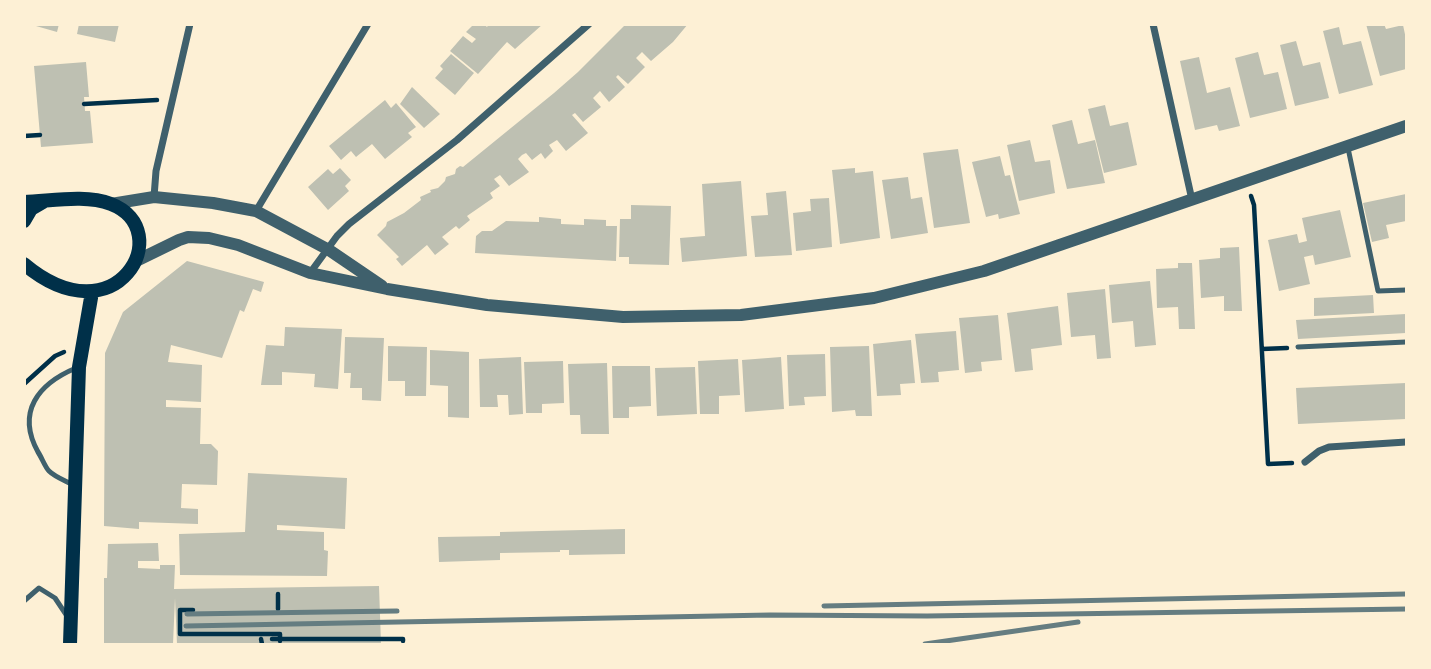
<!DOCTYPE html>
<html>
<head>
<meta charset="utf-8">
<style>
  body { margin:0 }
  #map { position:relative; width:1431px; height:669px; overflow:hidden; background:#fdf0d5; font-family:"Public Sans",sans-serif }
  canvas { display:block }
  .frame { position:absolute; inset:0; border:26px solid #fdf0d5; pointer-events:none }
</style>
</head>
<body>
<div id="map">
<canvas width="1431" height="669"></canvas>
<div class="frame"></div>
</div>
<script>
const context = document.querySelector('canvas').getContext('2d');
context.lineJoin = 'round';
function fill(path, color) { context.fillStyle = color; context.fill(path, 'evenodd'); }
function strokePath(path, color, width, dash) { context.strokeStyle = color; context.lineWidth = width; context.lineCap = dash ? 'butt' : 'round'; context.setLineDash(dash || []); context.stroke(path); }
fill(new Path2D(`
  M29,24H59L57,32Z
  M79,24H119L115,42L77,34Z
  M474,24H484L487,27L489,24H543L515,49L507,42L478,74L450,51L463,36L472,43L476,39L466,32Z
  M626,24H688L673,42L651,61L642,52L636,58L645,67L628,84L618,75L616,77L625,87L609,102L600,91L593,98L601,107L583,122L575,113L572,115L588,133L566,151L557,140L549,145L553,151L545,159L541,153L532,160L526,153L522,155L518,159L529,172L509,186L500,175L494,179L500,186L490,193L493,198L467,216L470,220L459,229L456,226L442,237L449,244L435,255L427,245L402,266L396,259L399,257L377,235L386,226L387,222L404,213L421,200L420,197L431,192L430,190L438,188L445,181L446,177L455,174L456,169L460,166L463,167L554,93L578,72Z
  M1366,24H1384L1386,29L1403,25L1406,39V69L1380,76Z
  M1339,27L1343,45L1361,41L1373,85L1339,94L1323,31Z
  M1296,41L1303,66L1320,62L1329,98L1295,106L1280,45Z
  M1258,52L1264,75L1278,72L1287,109L1250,118L1235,58Z
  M451,54L474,73L455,95L435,78L443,69L440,66Z
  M1199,57L1207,93L1230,87L1240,126L1219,131L1217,125L1195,130L1180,61Z
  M86,62L89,97H84L85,111H90L93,143L41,147L34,66Z
  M412,87L440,114L424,128L400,104Z
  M385,100L391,108L396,103L416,127L408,133L412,137L385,159L372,144L356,157L351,151L341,160L329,146Z
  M1105,105L1110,126L1128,122L1137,165L1104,173L1088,109Z
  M1072,120L1078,144L1095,140L1105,183L1067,189L1052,125Z
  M1030,140L1035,162L1050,160L1055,193L1019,201L1007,145Z
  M958,149L970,223L934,228L923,153Z
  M1000,156L1005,176L1010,175L1020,214L999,219L998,214L986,217L972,162Z
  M340,168L351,180L345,186L349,191L328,210L308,187L328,169L333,174Z
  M855,168V173L873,171L880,238L840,244L832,170Z
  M908,177L911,199L922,197L928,233L891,239L882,180Z
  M741,181L747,256L682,262L680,238L705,236L702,184Z
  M786,191L792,255L755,257L751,216L768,215L766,193Z
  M1406,194V221L1386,225L1389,238L1372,242L1363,203Z
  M829,198L832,247L796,251L793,213L811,211L810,199Z
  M631,205L671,206L669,265L629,264V257H619L620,219H631Z
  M1340,210L1351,257L1315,265L1313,255L1304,257L1310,284L1279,291L1268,240L1297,234L1299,243L1307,241L1302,218Z
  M539,217L561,219V224L584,225V219L606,220V226H617L616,261L475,253L476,236L482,231H492L506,221L539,222Z
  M1239,247L1242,311H1224V296L1201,298L1199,260L1220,258V248Z
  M187,261L264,282L261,292L253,289L244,312L240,310L222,358L171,345L168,362L202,365L201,402L166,400V407L201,408L200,444H211L218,451L217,485L182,484L181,508L198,509V524L139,522V529L104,526L105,353L123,312Z
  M1178,263H1192L1195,329H1179L1178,307L1157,308L1156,269L1178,268Z
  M1150,281L1156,345L1135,347L1133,321L1112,323L1109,285Z
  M1105,289L1111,358L1097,359L1095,335L1071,337L1067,293Z
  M1373,295L1374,313L1314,316V298Z
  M1058,306L1062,345L1031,349L1033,370L1015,372L1007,313Z
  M1406,314V333L1298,339L1296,320Z
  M998,315L1002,360L981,362L982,371L965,373L959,318Z
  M285,327L342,329L338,389L314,387L315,374L282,372V385H261L266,345L284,346Z
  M956,331L959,370L938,372L939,382L921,383L915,334Z
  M345,337L384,338L381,401L362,400V388H350L351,373H344Z
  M911,340L915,383L900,384L901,395L877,396L873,344Z
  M388,346L427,347L426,396H405V381H388Z
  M869,346L872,416H856L855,410L832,412L830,347Z
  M430,350L469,352V418L448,417V386L430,385Z
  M825,354L826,396L804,397L805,405L789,406L787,355Z
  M521,357L523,414L509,415L508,395H497L498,407H480L479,359Z
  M781,357L784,409L745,412L742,360Z
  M738,359L740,395L719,396V414H700L698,361Z
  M563,361L564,403L542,404V413H526L524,362Z
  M607,363L609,434H581L580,415H570L568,364Z
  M612,366H650L651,406L629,407V418H613Z
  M695,367L697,414L657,416L655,368Z
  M1406,383V419L1298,424L1296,388Z
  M248,473L347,478L345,529L277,525V530L324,532V550L328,551L327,576L180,575L179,534L245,532Z
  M625,529V554L569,555V550H560V552L500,553V560L439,562L438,537L500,536V532Z
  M158,543L159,561H138V568L160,569V565H175L174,589L379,586L381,644H177L175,598L173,644H104V578H107L108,544Z`), '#bec0b2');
strokePath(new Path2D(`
  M84,104L157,100
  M24,136L40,135
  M1251,196L1254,205L1268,464L1292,463
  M1262,349L1287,348
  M24,384L55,356L64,352
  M278,594V609
  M193,610H180V634H280V641
  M261,639L262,644
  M272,639H403V641`), '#003049', 4.5);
strokePath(new Path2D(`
  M1348,148L1378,291L1406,290
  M1298,347L1406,342
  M73,485C66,481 55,477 49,471C45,467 42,458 38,452C16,412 38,384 76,368
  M24,601L39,588L55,598L67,616`), '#3f606c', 5);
strokePath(new Path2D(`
  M1153,24L1192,200
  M154,197L156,171L190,24
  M256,211L368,24
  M310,273L337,236L349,224L457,140L589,24
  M1305,462L1319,451L1329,447L1406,442`), '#3f606c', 7);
strokePath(new Path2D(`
  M111,204L154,197L213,203L256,211L329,250L382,286
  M136,261L179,240L188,237L209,238L238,245L310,273L387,289L487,305L623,317L741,315L874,298L984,271L1406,126`), '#3f606c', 12);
strokePath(new Path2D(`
  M24,202C52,201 85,194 111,204C178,230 117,342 24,264
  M24,221L31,209L43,202
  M70,644L79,367L92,292`), '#003049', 14);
strokePath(new Path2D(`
  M824,606L1406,594
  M187,614L397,611
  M186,626L770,615L927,616L1406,609
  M925,644L1078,622`), '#657d81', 5);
</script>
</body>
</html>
